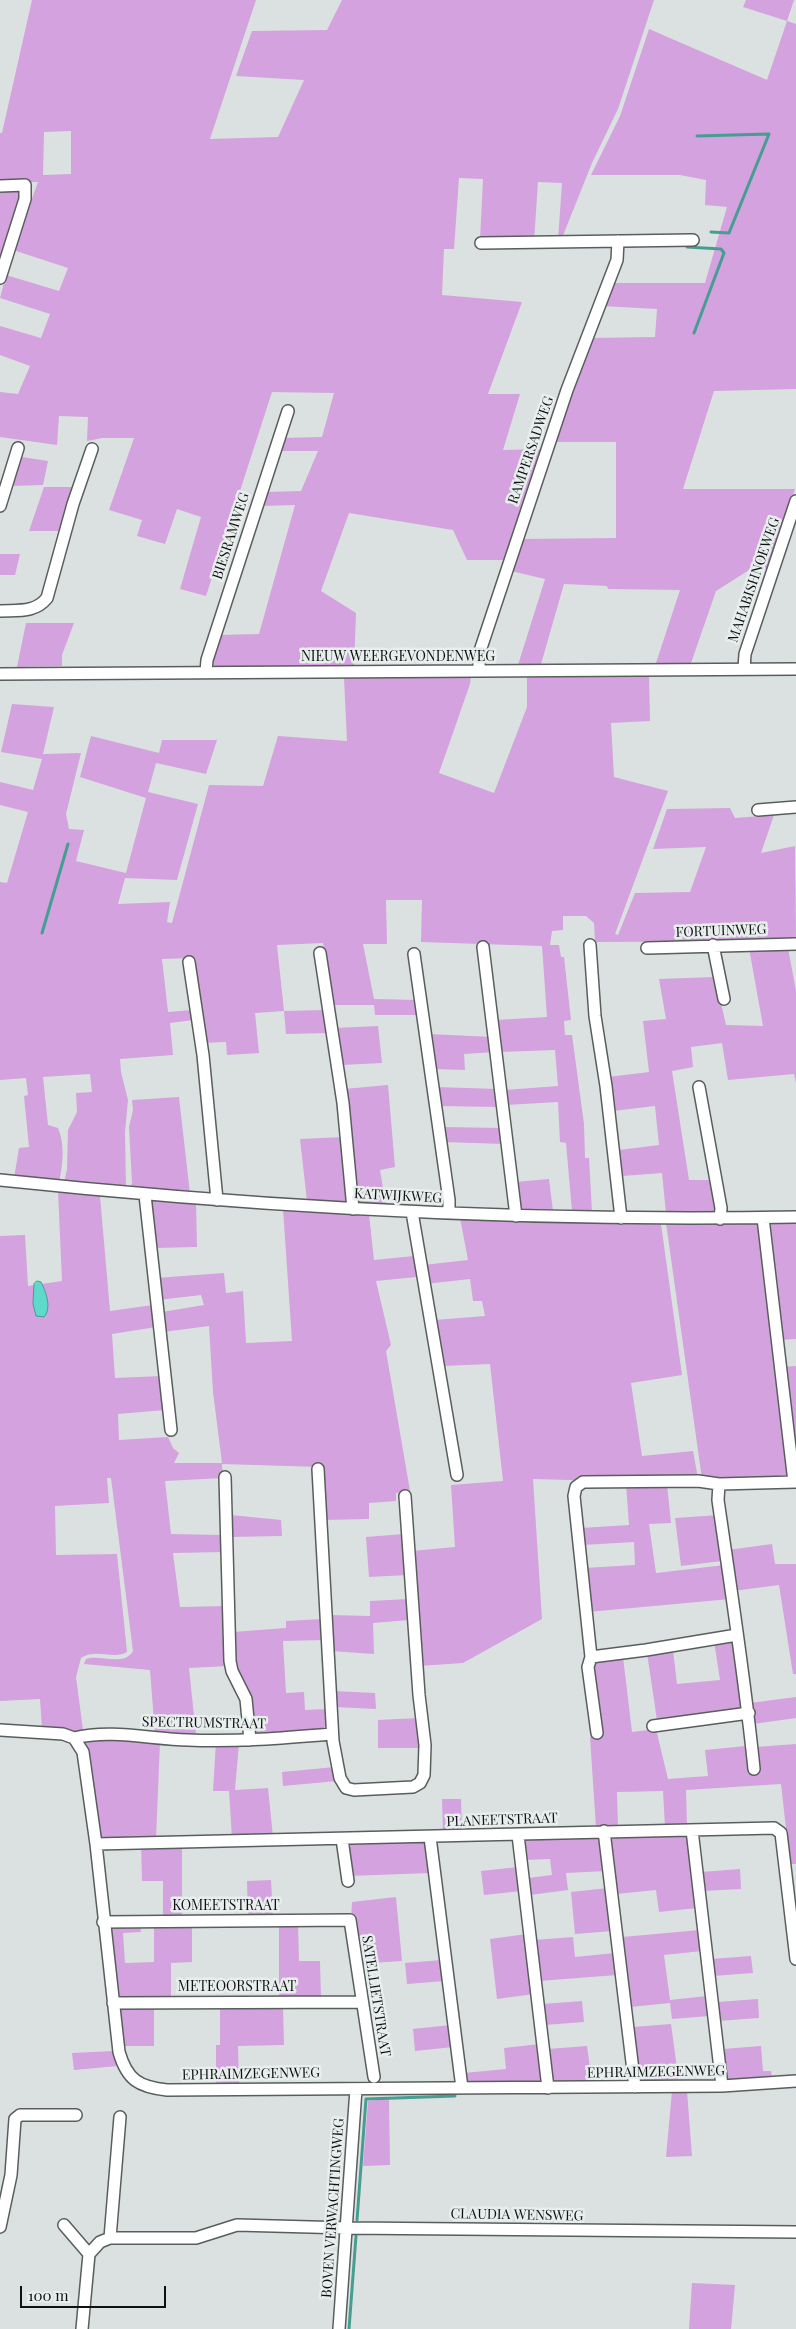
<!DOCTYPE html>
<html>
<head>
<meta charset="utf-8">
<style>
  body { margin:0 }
  #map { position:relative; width:796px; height:2329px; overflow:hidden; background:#dbe1e0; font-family:"Playfair Display",serif }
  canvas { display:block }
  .scale { position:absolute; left:20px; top:2286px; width:146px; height:22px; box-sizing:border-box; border:2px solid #0f1111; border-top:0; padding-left:6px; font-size:15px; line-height:18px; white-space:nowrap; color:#0f1111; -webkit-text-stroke:4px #e8eeed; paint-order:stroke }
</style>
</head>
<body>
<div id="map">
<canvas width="796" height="2329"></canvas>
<div class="scale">100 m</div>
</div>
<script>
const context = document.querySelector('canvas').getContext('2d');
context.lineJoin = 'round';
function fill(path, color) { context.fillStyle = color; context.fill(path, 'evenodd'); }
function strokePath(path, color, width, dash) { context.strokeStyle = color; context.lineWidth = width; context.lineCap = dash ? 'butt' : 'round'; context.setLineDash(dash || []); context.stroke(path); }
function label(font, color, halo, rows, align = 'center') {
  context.font = font + ' "Playfair Display",serif'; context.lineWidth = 5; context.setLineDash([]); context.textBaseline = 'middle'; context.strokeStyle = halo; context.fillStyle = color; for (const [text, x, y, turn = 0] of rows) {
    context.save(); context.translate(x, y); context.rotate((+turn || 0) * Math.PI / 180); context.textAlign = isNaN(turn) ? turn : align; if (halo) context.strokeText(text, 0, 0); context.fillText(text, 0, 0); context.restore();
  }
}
fill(new Path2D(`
  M32,0H256L210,139L278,137L304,80L236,76L252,31L327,30L342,0H654L618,109L592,163L562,238L558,240L562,183L538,182L534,241L480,240L483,179L459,178L454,249H444L442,295L522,302L488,394H520L503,450L543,449L507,560H467L453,530L349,513L321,591L356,613L354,666H215L211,662L218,635L259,634L295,505L261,506L266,492L301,491L318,451H278L282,438L322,437L334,393L272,392L206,596L180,589L201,517L177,509L165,544L137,536L142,520L109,510L134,438H102L87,441L88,417L59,416L57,445L0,437V392L18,394L30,366L0,355V326L41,338L50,314L0,298L6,275L59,291L68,268L13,250L38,182H0V133H2ZM71,131V174L43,175L44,132Z
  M746,0H794L787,21L796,24V389L714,391L683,489H795L768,570L757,565L716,591L691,663H656L680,590L608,589L607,586L564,584L541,664L518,665L545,579L511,571L521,539L616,538V442H555L591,338L655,337L657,309L602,306L612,283H705L727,207L705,205L706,180L680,175H591L620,116L649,29L767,80L787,21L743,7Z
  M0,189L18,190L22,195L0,261Z
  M22,457L48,461L43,485L9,486L15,466Z
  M44,487H77L63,531H29Z
  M0,554H20L15,575H0Z
  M26,623H74L62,655V666L17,667Z
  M649,675L650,721L611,723L614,777L668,791L615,934L618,935L635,893L690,892L706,847L653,849L667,809L730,808L735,818L774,815L761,853L795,846L796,941L595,942L594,923L586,916H563V930L552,931L550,945H559L561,957H564L571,1020L564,1021L565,1035H572L584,1124L585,1158H589L592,1212L572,1211L566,1143L560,1142L558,1102L506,1105L505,1090L558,1086L555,1050L499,1052L495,1020L547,1017L542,946L421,942L422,900H386L387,944H363L374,999L418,1000L420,1015H375L374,1005H332L323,943L277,945L284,1011L325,1010L329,1033L286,1034L284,1011L255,1013L259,1053L227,1055L226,1042L201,1043L190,958L162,959L168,1012L192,1010L193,1020L170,1023L173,1055L120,1059L121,1072L128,1100L125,1132L126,1189L64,1183L67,1169L68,1130L77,1112L76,1093L92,1092L90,1074L43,1077L48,1125L58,1128C65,1144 63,1165 59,1182L14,1178L19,1148L29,1147L24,1096L28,1095L26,1078L0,1080V882L7,883L28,812L0,805V782L33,790L42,759L1,752L12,704L54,707L43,754L81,753L66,814L69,829L84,830L76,861L126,873L146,798L80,777L91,736L159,753L162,740H217L206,774L156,763L148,792L198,804L177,880L125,878L118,904L170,902L167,922L172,923L209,785L263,786L278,736L347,741L344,678L471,676L470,684L439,773L494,793L527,707V677Z
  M749,948H788L796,991V1083L794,1074L728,1080L722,1043L691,1047L693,1067L672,1071L689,1180H711L718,1213H666L662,1173L622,1176L619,1150L659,1145L655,1106L613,1111L608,1077L649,1072L643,1021L666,1019L659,979L715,977L726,1025L763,1026Z
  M378,1026L382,1063L341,1065L335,1028Z
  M429,1034L492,1037L494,1052L464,1054L465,1070L433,1069Z
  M388,1085L395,1167L380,1170L386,1206L358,1204L344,1089Z
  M435,1087L498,1089L500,1107L437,1106Z
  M179,1097L190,1194L130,1190L132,1183L129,1127L133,1110L132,1100Z
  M441,1127L503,1128L504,1144L443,1142Z
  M344,1137L350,1203L307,1201L300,1139Z
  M549,1179L553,1211H520L515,1182Z
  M58,1191L100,1196L110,1311L153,1305L156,1327L112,1334L115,1378L162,1376L165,1410L118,1414L119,1440L168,1437L173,1448L179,1453L174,1463H222L213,1392L209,1326L163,1332L162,1312L204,1305L201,1295L158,1300L156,1278L224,1273L226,1293L243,1291L246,1343L292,1341L283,1209L369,1214L374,1260L414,1256L416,1277L376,1281L391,1345L386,1351L410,1491L396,1493V1501L369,1503V1519L323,1520L320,1467L222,1464L223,1478L165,1481L171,1534L223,1535L224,1552L173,1553L180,1607L226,1606L228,1666L189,1668L196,1735L155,1734L150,1670L84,1664L86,1659C100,1654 124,1667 133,1651L111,1478H107L109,1503L55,1506L56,1555L117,1554L127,1652C113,1660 96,1648 81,1658L76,1677L83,1730L81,1732L42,1728L40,1699L0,1701V1236L25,1235L28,1286L62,1281Z
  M152,1199L196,1202L197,1247L154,1248L150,1200Z
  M460,1218L661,1224L682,1375L631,1383L642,1456L693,1451L698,1478L607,1481L533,1479L542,1619L463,1663L419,1666L412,1551L455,1547L451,1485L503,1481L490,1364L442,1366L435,1320L485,1316L482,1301H473L470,1279L425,1284L423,1265L468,1260Z
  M796,1222V1339L779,1340L768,1223Z
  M666,1223H757L760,1228L788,1476L784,1478L702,1479Z
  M796,1366V1470L782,1367Z
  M626,1484H667L671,1523L649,1524L656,1573L725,1565L730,1599L588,1612L584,1568L635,1565L634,1542L582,1545L581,1528L629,1525Z
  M231,1515L281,1520L282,1536L231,1537Z
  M719,1515L722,1561L681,1566L675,1518Z
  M404,1534L407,1575L369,1577L366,1537Z
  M772,1544L775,1564H796V1674H793L779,1585L733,1591L728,1550Z
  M408,1599L409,1620L373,1623L374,1654L331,1651L329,1615L370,1616V1601Z
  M323,1619L324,1640L283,1641L286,1693L304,1692L305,1710L328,1709V1724L322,1729L254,1735L235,1671L233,1632L286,1628V1621Z
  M733,1638L745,1709L657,1720L647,1653L673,1650L677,1684L720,1680L714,1641Z
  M623,1657L632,1732L656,1729L668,1779L708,1776L705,1750L746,1746L749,1773L758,1772L756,1747L796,1744V1864H790L781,1784L686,1790L687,1826L665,1827L663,1791L617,1792L618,1827L596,1828L590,1737L600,1736L590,1668L594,1659Z
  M334,1691L375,1693L376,1709L335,1707Z
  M796,1697V1718L753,1724L750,1703Z
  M419,1718L420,1748H378V1720Z
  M89,1738L160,1742L156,1839L104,1840L99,1838L86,1747V1740Z
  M216,1742L239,1743L235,1790L268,1788L273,1837L232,1838L229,1791H213Z
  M335,1767L337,1781L283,1786L282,1772Z
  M442,1799H461L462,1833L443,1834Z
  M683,1834L689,1838L697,1908L659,1912L656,1890L616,1894L609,1838L612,1835Z
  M600,1836L606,1871L566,1873L568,1890L530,1895L528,1878L552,1875L550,1859L524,1860V1840L527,1838Z
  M349,1841L424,1843L427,1844L430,1873L349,1876L346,1843Z
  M141,1844H182V1917H163V1881H142Z
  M518,1867L521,1891L484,1895L481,1871Z
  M740,1869L741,1889L702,1891L701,1872Z
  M271,1880L273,1917H248L247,1881Z
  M608,1888L612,1931L575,1934L571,1892Z
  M396,1897L402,1961L356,1964L351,1920L352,1902Z
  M140,1924L141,1932L123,1933L125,1963L154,1962V1925L192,1924V1962L171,1963V1999L119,1998L117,1995L109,1930L112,1925Z
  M279,1924H298L299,1961H320L321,1998H279Z
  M700,1930L702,1951L664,1955L670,2000L707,1996L709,2016L672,2019L670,2003L630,2007L622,1937Z
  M527,1934L534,1994L497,1999L490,1939Z
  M573,1937L575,1957L615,1953L617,1975L539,1981L534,1940Z
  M751,1956L753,1973L713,1976L711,1959Z
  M442,1960L444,1981L407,1984L405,1963Z
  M758,1999L759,2018L718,2021L717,2002Z
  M582,2001L584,2022L544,2025L542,2004Z
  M220,2005H283L284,2045L238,2046L239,2085H216V2045H220Z
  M154,2006V2046H123L119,2008Z
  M671,2024L679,2083H641L633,2027Z
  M451,2025L453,2047L415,2051L413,2029Z
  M540,2044L544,2082L466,2083L464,2073L506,2069L504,2048Z
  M587,2046L592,2083L552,2082L548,2049Z
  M761,2046L763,2071H771L772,2078L727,2081L723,2049Z
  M114,2051L118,2066L74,2070L72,2053Z
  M672,2091H687L692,2156L666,2157Z
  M389,2099L390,2165L363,2166L368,2101Z
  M692,2283L735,2285L731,2329H689Z`), '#d4a2de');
const water = new Path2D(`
  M37,1281L41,1282C46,1292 52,1308 44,1317L36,1316L33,1304L34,1284Z`);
fill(water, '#5ed9ca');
strokePath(water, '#469d92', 1);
strokePath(new Path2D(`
  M697,136L769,134L729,233L711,232
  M687,247L721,249L724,253L694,333
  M42,933L68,844
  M357,2220L366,2099L455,2096
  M349,2329L356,2236`), '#469d92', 3);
const minor = new Path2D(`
  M0,186L25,185V199L0,278
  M481,243L693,240
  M0,506L18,448
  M0,611C18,610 35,613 47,598L73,504L92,449
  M744,669L745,654L796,501
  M479,671V654L567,390L617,260L618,241
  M206,672L207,660L288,411
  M0,674L796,669
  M758,810L796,807
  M590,945L595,1016L606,1086L621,1218
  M713,945L724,999
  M483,947L516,1216
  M647,948L796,944
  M320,953L343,1103L353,1209
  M414,954L449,1200V1213
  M189,962L203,1055L217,1200
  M699,1087L721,1208L720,1219
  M0,1180C265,1208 530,1222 796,1217
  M145,1195L171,1430
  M412,1212L457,1475
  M763,1218L794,1482
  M318,1469L333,1741L340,1778L346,1788L354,1790L413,1787L420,1783L424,1775L425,1745L419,1695L405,1496
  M225,1477L230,1661L232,1671L246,1699L250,1740
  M591,1657L646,1650L737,1635
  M653,1726L749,1713
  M0,1730L63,1734L74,1738L83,1752L96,1844L119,2052C127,2080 139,2087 167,2090L722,2086L796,2081
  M597,1733L588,1667L591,1657L574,1496L576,1487L583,1482L698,1481L719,1484
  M74,1738C111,1729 150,1739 188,1740C236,1742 284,1738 332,1734
  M754,1769C745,1679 731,1590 718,1500L719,1484L796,1482
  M692,1830L722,2086
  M604,1831L635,2087
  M518,1835L548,2088
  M430,1837L462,2088
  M342,1839L348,1881
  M96,1844L774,1828L781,1833L796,1959
  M103,1922L350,1920L374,2077
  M113,2003L362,2002
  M64,2225L89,2254L100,2242L110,2238H196L237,2225L347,2228L796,2232
  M0,2227L11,2175L15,2119L20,2115H76
  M110,2238L120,2117
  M82,2329L89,2254
  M339,2329L356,2089`);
strokePath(minor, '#595e5d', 14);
strokePath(minor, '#fff', 11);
label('14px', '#0f1111', '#e8eeed', [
  ["RAMPERSADWEG",531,450,-71],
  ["BIESRAMWEG",231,536,-72],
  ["MAHABISHNOEWEG",754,580,-71],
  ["NIEUW WEERGEVONDENWEG",398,657],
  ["FORTUINWEG",721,931,-2],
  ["KATWIJKWEG",398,1196,3],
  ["SPECTRUMSTRAAT",204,1723,1],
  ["PLANEETSTRAAT",502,1820,-2],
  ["KOMEETSTRAAT",226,1906],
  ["METEOORSTRAAT",237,1987],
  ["SATELLIETSTRAAT",376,1996,81],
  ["EPHRAIMZEGENWEG",656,2072,-1],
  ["EPHRAIMZEGENWEG",251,2074,-1],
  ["BOVEN VERWACHTINGWEG",333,2208,-86],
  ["CLAUDIA WENSWEG",517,2215,1]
]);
</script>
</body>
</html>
